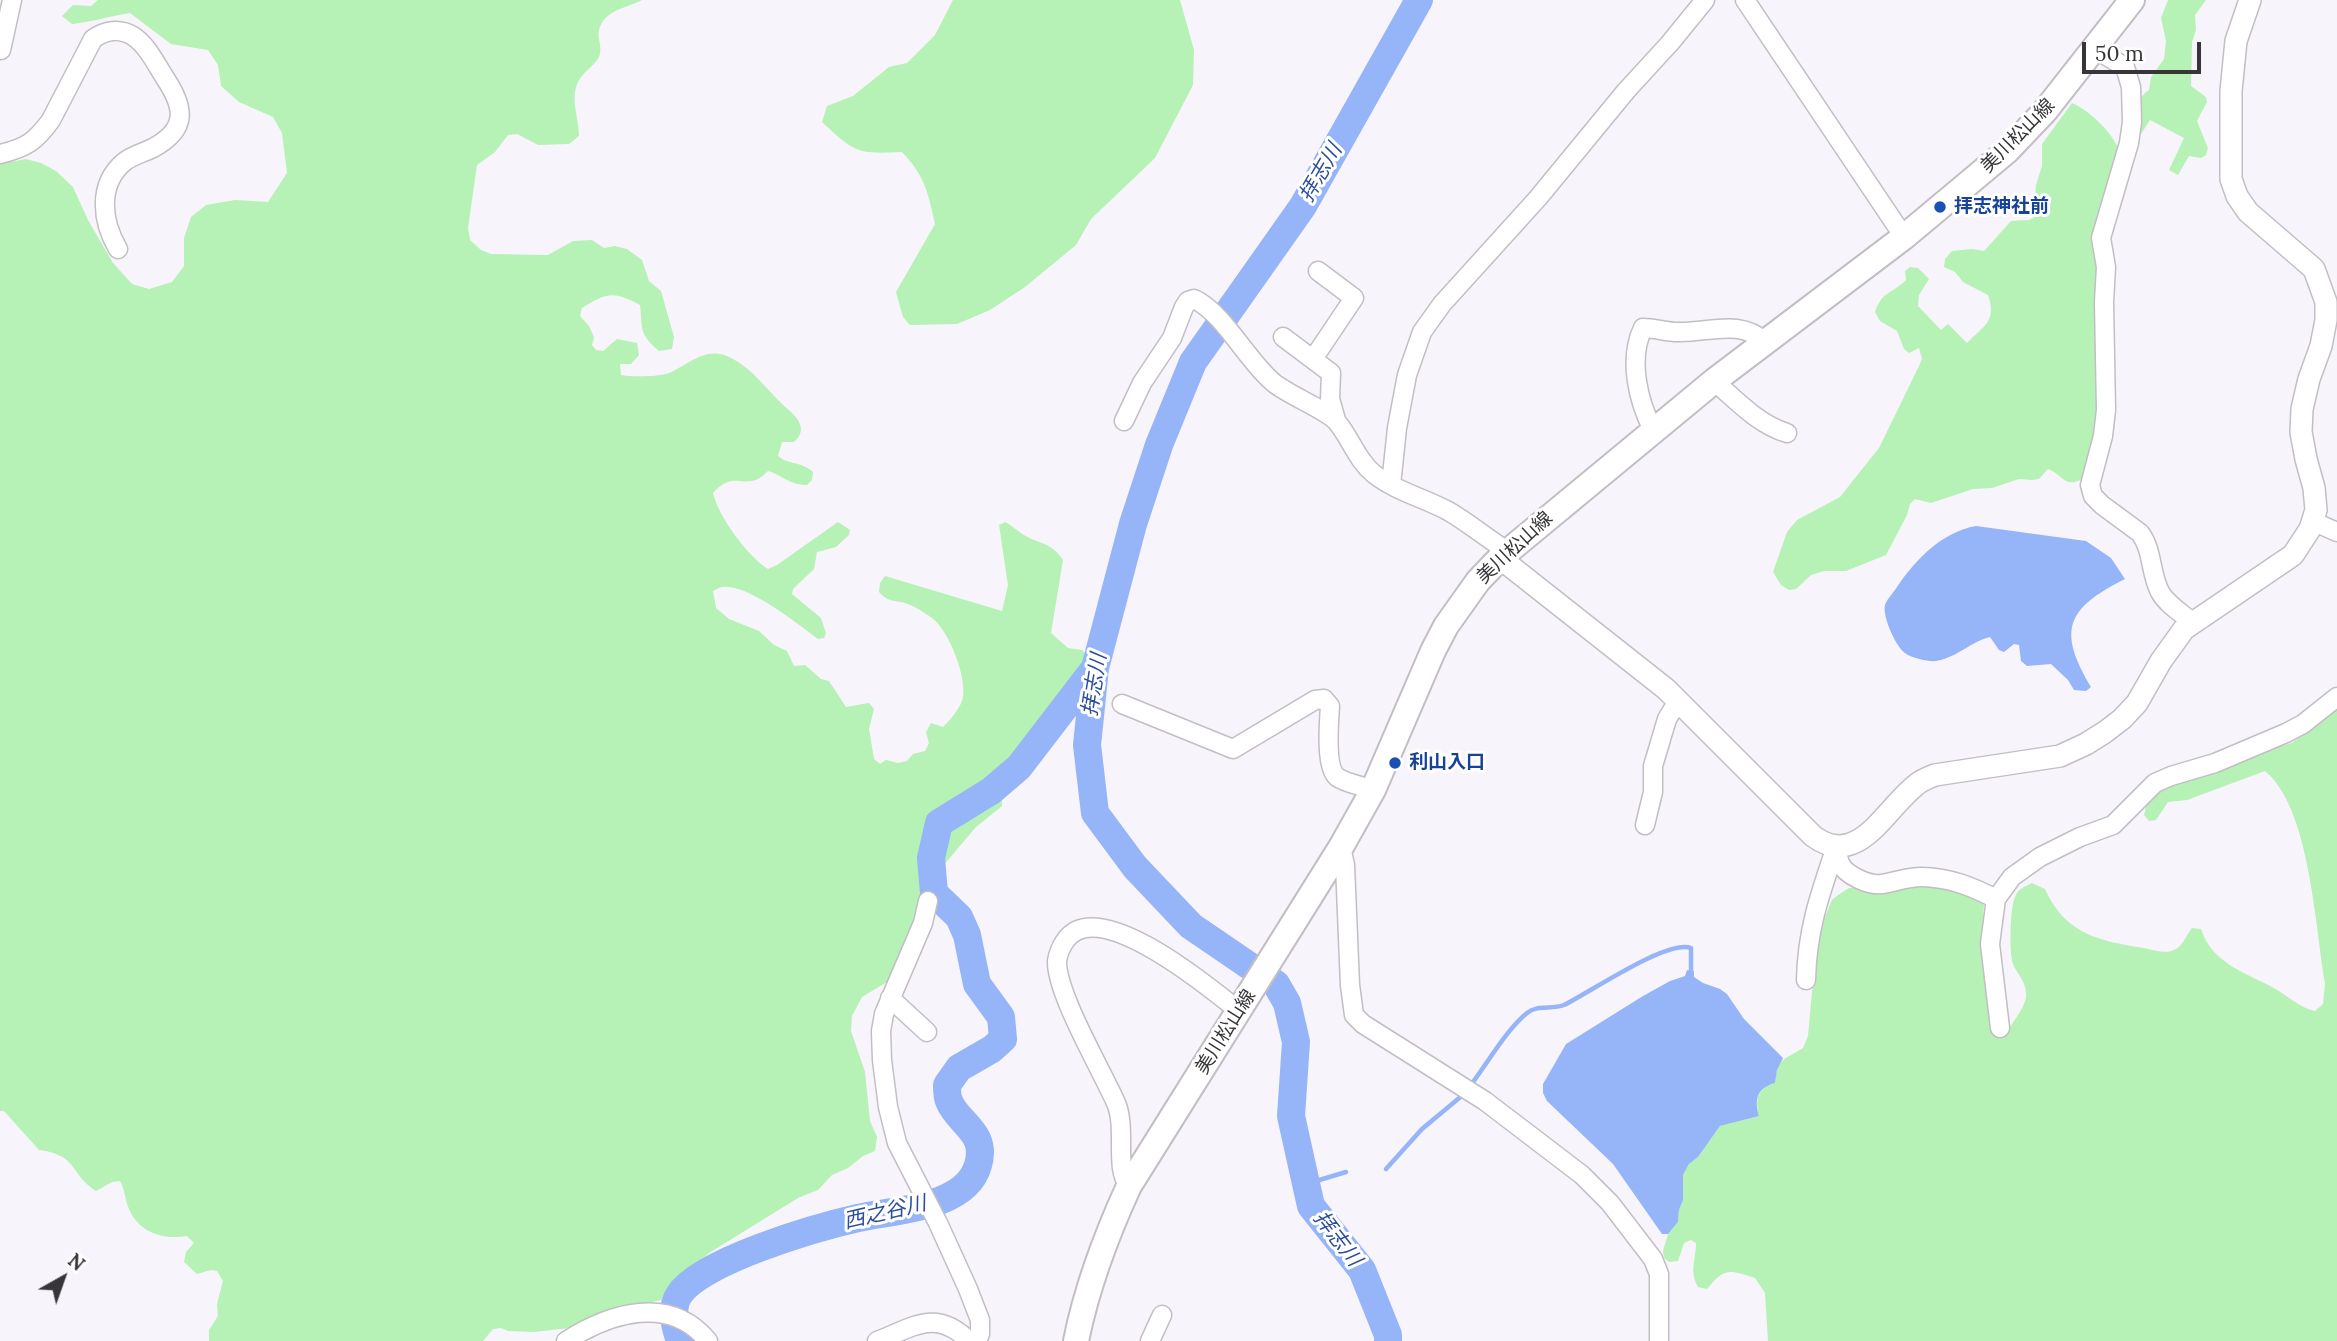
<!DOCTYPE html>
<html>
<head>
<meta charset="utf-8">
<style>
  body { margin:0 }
  #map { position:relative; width:2337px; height:1341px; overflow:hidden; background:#f8f4fb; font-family:Lora,serif }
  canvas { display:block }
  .north { position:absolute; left:28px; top:1243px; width:70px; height:70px; -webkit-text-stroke:5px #fff; paint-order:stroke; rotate:40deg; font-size:19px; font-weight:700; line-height:28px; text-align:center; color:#373538 }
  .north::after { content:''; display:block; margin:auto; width:24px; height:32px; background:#373538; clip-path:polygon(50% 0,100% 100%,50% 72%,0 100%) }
  .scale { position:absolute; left:2082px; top:42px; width:119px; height:32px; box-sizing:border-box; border:4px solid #373538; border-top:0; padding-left:9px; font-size:21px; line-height:24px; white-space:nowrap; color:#373538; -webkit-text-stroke:5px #fff; paint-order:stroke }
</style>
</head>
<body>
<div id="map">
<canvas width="2337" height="1341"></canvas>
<div class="north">N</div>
<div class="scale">50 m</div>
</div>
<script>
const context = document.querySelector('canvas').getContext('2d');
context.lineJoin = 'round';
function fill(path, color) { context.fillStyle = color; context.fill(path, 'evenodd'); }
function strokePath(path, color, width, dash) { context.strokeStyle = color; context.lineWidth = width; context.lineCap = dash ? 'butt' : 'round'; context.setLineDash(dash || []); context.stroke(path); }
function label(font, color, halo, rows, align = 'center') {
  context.font = font + ' Lora,"Noto Sans JP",serif'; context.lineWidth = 6; context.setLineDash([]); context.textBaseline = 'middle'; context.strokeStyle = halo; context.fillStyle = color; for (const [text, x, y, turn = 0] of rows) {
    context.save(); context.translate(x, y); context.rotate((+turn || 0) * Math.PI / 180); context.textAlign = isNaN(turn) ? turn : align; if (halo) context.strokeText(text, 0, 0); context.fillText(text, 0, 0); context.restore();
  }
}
fill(new Path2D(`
  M98,0H642C627,8 604,10 599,30C597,39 603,47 599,57C594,66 583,72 578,82C570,98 579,119 579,136L569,144L538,145L517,134L508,135L495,152L477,165L468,228L470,240L481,250L491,254L548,255L573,241L592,240L604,248L615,246L627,249L642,260L649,281L661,291L674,337L672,349L659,351C638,332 643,331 640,305C614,291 607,292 582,308L580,316L589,326L594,337L592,345L596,350L603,351L617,339L637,343L639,355L631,364H620L621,375C629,377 660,377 669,373C686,366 703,348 724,355C752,365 768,393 790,411C801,421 806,432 794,442H782L778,456C788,465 801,461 813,472L812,480L807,485C790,485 784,476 768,471C764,474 762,477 758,479C740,487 733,471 713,493C718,516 748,557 768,569L777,565L838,522L850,530L849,535L836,547L817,552L814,569L793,589L792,594L821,618L826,633L824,638L818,639C798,624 748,584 723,587C719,587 716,590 713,591L716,608L729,619L759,631L774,645L787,651L794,666L805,665L821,679L829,681L846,707L869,703L874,709L869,729L874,759L880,764L886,760L898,763L907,761L913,754L925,751L929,743L926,732L931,723L943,727C950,720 958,711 962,701C969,681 949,630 932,618C925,613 916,607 908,604C895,599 890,604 879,592L880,583L885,576L1002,611L1008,585L999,525L1005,522C1013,526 1017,531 1024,535C1041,545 1051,542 1063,560L1051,633L1068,648L1082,650L1088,656L1087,665L1015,765C998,781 1003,784 1002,806L976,827L942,867L926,891L908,944L887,982L862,997L852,1016L851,1031L865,1072L870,1121L877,1137L875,1151L863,1156L848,1168L832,1175L818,1190L798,1198L709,1253L673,1284L661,1300L607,1313L570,1328L534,1332L508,1331L501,1328L493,1329L483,1341H209V1330L218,1316L217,1304L223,1281L217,1271L211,1270L197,1274L184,1262L186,1252L194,1243L187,1236C164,1240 139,1233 129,1209C125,1200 125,1190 120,1181L112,1182L96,1191C69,1174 79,1155 39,1150L4,1111H0V164L26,159L41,163L56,171L73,187L88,220L113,263L132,284L149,289L172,282L184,266V238L191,217L206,205L235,200L268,202L287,173L282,133L273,117L239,102L221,86L218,65L208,50L171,44L130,13C110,16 92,22 72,24L62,16L73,5L91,6Z
  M953,0H1180L1194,50L1193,85L1155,158L1091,219L1076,245L1025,287L990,310L957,324L910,325L903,317L896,292L935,224C928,192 925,176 902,152C857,154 855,153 822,122L827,106L853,96L889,67L907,63L935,35Z
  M2168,0H2206L2195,15L2196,30L2192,42L2191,86L2206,97L2207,102L2197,121L2208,148L2206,155L2201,158L2189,156L2178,175L2169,170L2184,138L2150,120L2141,134L2135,131C2137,113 2133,101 2149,90L2151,77L2164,59L2166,41L2161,18Z
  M2072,103C2089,110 2112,132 2119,150L2101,267L2100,407L2095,438L2084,478C2064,490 2063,474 2048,469L2039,479L2032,480L2019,479L1992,488L1973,489L1931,503L1915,499L1910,504L1907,515L1886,555L1846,571H1824L1811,575L1796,589L1789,590L1781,585L1773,572L1787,532L1797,520L1840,497L1879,448L1919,366L1922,359L1919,348L1909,353L1904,349L1897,331L1880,321L1875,312C1882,291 1892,294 1906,280L1905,271L1910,267L1918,268L1929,279L1919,295L1918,306L1941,330L1948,324L1967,343C1984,326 1997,321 1988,295L1963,282L1955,272L1944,267L1945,259L1952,251L1972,249L1984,251L2011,221L2029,220L2037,216L2040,210L2035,200L2036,185L2042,166V144Z
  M2337,709V1341H1768L1765,1293L1755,1278C1729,1270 1725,1267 1707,1289L1698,1287C1689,1271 1696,1260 1696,1243L1691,1240L1684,1243L1678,1261L1669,1262L1664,1258L1663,1251L1668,1234L1678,1222L1679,1210L1683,1200V1175L1689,1164L1698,1157L1720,1126L1759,1116C1755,1099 1757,1088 1775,1083C1778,1057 1784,1060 1803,1048L1808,1036L1817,936L1832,900L1838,895L1849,888L1901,884L1948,887L1976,897L1984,905L1981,941L1988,983L1989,1027L1995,1033L2009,1028C2015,1020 2027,1004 2026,994C2026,981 2017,974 2013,964C2009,953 2010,907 2015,897C2018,889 2024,887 2032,883L2045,889C2065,934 2099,941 2144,948C2155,950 2165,955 2176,949C2183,945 2187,934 2192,928L2201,929C2212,963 2244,972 2272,987C2287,995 2298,1007 2315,1011L2323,1004L2325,983C2315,926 2310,808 2265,771L2187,800L2168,802L2156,820L2149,821L2144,815L2147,802L2159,792L2181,781L2241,763L2265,751L2292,743Z`), '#b6f1b5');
fill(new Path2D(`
  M1976,526L2086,541L2111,558L2125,579C2065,609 2058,631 2091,687L2086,691L2074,690L2068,680L2051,664L2027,666L2021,661L2019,645L2014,644L2004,652L1999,650L1990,637C1972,641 1956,658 1936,661C1929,662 1911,658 1905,653C1896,647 1882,616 1885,605C1887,599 1894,592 1897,587C1916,559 1942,532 1976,526Z
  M1687,970L1694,971V977L1703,983L1720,989L1727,994L1744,1019L1783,1058L1777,1070L1775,1083C1757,1088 1754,1099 1759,1116L1720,1126L1698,1157L1689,1164L1683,1175V1200L1679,1210L1678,1222L1668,1234H1662L1613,1164L1547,1101L1543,1093V1084L1566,1044L1643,996L1670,981L1685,976Z`), '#95b5f8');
strokePath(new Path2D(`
  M1470,1086C1487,1064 1506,1030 1527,1013C1538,1004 1551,1010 1564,1005C1589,993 1667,939 1691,948V971
  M1386,1169L1422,1129L1464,1094
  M1306,1184L1346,1172`), '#95b5f8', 4.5);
strokePath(new Path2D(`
  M680,1341C675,1327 670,1309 679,1295C700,1261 818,1227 858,1218C892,1210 966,1209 978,1165C988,1132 958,1124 949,1101C947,1097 947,1090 947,1085L959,1068L992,1049L1003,1039L1001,1017L977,984L967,935L959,917L934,893L931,858L939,823L991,791L1019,767L1095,668
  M1388,1341V1335L1362,1270L1311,1206L1291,1116L1296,1042L1287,1003L1276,984L1191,926L1135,867L1095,813L1087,745L1095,668L1133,524L1159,445L1193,362L1303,206L1419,0`), '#95b5f8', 28);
const minor = new Path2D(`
  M1745,0L1904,237
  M2095,49L2125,67L2131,87L2132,122L2129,143L2101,238L2106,267L2104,302L2106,410L2103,436L2090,485L2093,496L2102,505L2140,533C2153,550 2150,573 2160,592C2167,605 2182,613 2193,623
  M1,50L12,0
  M0,154C26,148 36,141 51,120L93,39C105,30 120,28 133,36C147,45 156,64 165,78C185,108 188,129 153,148C143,153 133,155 124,162C97,185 102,222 118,249
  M1283,337L1331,373L1330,399L1336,420
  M1313,359L1354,298L1318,271
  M1714,381C1737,401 1758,424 1787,433
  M1124,421L1142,383L1172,338L1184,307L1188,301L1194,299C1224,313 1247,361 1274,383C1290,396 1327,410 1337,422C1351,439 1357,460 1374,474C1397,492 1425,498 1450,512C1470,524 1488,539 1507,551
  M1653,430C1638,401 1628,359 1643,328C1656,328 1669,333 1681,332C1711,332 1741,319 1765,342
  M1391,485L1397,428L1407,375L1422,332L1442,304L1538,198L1626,91L1670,43L1705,0
  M2312,521L2337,532
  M1122,704L1233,749L1315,700L1324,699L1330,706C1329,721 1325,767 1337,777C1345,783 1363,786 1373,790
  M1645,825L1653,792V766L1667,719L1678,701
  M1341,847L1345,865L1350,985L1354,1015L1363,1024L1485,1101L1582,1175L1610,1203L1653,1259L1659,1274V1341
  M1836,847C1837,852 1838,858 1840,863C1845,875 1869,886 1882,884C1896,882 1909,876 1924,877C1951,878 1973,887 1996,899L2012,877L2040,857L2080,837L2113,825L2155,783L2171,776L2215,763L2286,733L2303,724L2337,697
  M1996,899L1990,944L2000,1028
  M928,901L923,923L884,1014L881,1031L882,1060L888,1107L897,1143L938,1223L968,1289L980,1320V1334L977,1341
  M1806,980C1807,930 1820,894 1836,847
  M890,998L927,1032
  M1129,1186C1114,1169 1127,1128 1116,1103C1102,1071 1056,993 1057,961C1058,954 1061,947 1065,941C1097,893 1210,988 1239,1011
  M566,1341C610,1313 670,1294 708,1341
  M877,1341C914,1327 936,1308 969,1341
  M1150,1341L1162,1315`);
const tertiary = new Path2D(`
  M1500,558L1666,689L1813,836C1860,871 1887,804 1920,782C1925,779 1930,777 1935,775L2060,756L2086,744L2105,732L2122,719L2137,703L2161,661L2184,629L2293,555L2310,529L2316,510L2314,488L2306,459L2301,432L2302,409L2309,379L2321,346L2326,320V302L2314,269L2248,212L2237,196L2231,179V91L2236,41L2250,0`);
const secondary = new Path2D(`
  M1076,1341C1087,1286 1106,1236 1129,1186L1341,847L1373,790L1433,651L1446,626L1478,581L1500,558L1714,381L1904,237L2007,151L2045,111L2132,0`);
strokePath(minor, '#c2bec4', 21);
strokePath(tertiary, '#c2bec4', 24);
strokePath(secondary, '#c2bec4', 28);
strokePath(minor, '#fff', 18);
strokePath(tertiary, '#fff', 21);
strokePath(secondary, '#fff', 24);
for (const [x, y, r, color] of [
  [1940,207,7,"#1a4fb4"],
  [1395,763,7,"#1a4fb4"]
]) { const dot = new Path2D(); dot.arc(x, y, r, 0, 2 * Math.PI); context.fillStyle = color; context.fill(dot); strokePath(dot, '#fff', 2.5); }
label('19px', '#373538', '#fff', [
  ["美川松山線",2018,136,-45],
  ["美川松山線",1515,548,-43],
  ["美川松山線",1226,1032,-58]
]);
label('bold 19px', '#164399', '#fff', [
  ["拝志神社前",1954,207],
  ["利山入口",1409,763]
], 'left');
label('italic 21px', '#2d4e9c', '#fff', [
  ["拝志川",1321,173,-60],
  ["拝志川",1095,685,-81],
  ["西之谷川",885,1213,-13],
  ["拝志川",1337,1239,52]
]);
</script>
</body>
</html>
